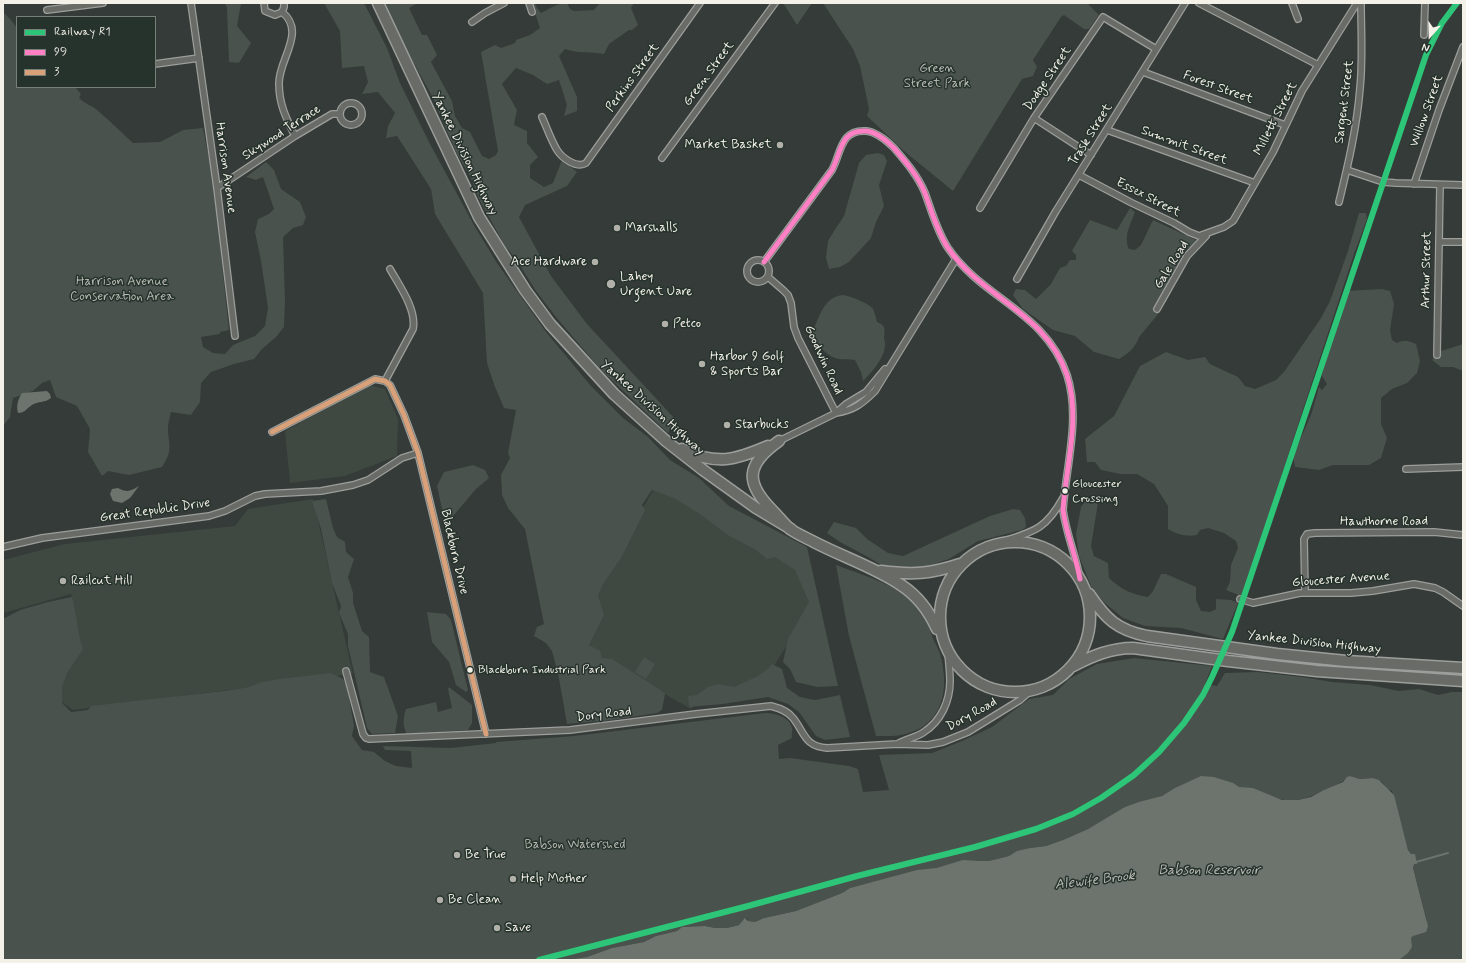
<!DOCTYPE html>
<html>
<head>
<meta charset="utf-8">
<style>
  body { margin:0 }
  #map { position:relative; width:1466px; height:963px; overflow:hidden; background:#353b38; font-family:Mynerve,sans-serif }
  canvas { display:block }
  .frame { position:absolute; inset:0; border:4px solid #f4f1e8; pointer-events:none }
  .legend { position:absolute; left:16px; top:16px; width:140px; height:72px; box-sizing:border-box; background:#26332d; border:1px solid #787f78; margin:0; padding:5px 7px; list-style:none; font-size:12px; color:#f4f1e8 }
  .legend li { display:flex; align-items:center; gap:8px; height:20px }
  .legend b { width:20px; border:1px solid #787f78 }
  .north { position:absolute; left:1410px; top:16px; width:40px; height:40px; -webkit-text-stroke:3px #26332d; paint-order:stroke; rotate:200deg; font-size:11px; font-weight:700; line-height:16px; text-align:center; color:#f4f1e8 }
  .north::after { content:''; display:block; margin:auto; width:14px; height:18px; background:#f4f1e8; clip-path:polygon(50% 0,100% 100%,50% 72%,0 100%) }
</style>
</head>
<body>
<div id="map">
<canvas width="1466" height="963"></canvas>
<div class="frame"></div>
<ul class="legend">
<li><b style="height:5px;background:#2dc577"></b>Railway R1</li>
<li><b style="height:5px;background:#ff80c5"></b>99</li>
<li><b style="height:5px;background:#d9a179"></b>3</li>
</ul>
<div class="north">N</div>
</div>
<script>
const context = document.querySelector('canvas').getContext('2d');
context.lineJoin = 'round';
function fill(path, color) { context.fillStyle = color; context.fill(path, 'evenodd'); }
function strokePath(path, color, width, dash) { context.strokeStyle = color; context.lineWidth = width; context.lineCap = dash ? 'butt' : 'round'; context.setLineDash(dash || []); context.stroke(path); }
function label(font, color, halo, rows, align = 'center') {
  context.font = font + ' Mynerve,sans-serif'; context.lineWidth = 3; context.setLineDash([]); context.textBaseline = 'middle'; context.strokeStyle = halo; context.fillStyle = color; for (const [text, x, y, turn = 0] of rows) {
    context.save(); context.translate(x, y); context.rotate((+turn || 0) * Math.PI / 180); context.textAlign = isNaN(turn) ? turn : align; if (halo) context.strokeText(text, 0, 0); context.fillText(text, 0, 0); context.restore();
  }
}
fill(new Path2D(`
  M369,385L385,389L398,419L397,456L345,476L290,483L285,431Z
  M656,485L799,568L813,605L768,675L731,688H714L691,709L589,651L595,591Z
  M313,499L353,674L73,710L53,696L79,652L71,594L3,613V560L65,544L235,526L248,509Z`), '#3f4942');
fill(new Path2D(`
  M225,3H241L237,26L251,43L239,63L229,62L227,8Z
  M324,3H364L387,48L400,83L430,144L475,227L497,263L546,332L591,386L623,418L648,437L670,460L699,478L729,506L807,547L838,686L817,687L796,682L790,669L783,662L788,639L809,602L795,570L775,557L767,559L756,550L728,535L700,514L674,498L652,490L642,505L645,510L621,558L603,584L598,595L604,615L589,645L600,651L602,658L612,659L659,689L665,694L662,710L657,713L612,720L567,724L558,673L552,651L546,643L534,636L537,627L544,624L525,529L508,508L502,495L501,475L510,458L508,453L516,410L504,408L495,387L487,363L483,293L435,214L431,189L397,136L386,138L388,126L395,113L378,92L362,94L368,82L364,66L342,68L340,31Z
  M384,3H418L409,8L422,35H427L437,55L431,62L452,101L455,116L462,128L470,132L482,156L489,159L496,155L498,151L481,52L495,45L501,48L515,43L516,40L530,35L540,28L532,3H535L537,8L541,13C549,9 558,3 567,3L570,9L574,11L594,10L600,3H634L631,8L638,25L632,30H629L609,44L604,54C590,51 579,54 565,49L559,56L577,97V111L564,116L567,105L559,80L547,84L533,75L516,68L502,84L517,110L514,125L527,131V143L538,157L530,165V178L544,187L553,183L562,160L577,172L567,186L525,205L519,217L551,276L587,324L676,420L668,433L601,370L556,317L536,291L516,259L505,246L479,199L470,176L456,152L433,98L406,49Z
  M783,3H812L797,25Z
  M823,3H1087L1099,15L1089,29H1084L1064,15L1061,17L1033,60L1037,67L1033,76L1022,79L953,191L904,151L867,116L869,109L860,66L853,49Z
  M3,12L11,20L17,28V87H75L81,94L79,98C85,104 91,105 97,110C110,121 121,132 133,143L160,142L183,130L203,128L216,195L223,274L229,330L220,332V334L201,337L203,347L213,353L225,354L233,345L255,336L265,326L268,308L261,261L255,232L258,219L269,214L274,209L263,177L256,180L246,177L266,162L274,170L281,189L300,202L306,217L303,225L293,228L283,237L285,301L284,327L276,337L262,349L254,359L234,364L211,372L201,383L200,402L191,415L171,412C170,417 168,423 168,428C168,446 174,449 162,467L129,475L108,471L102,476L88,452L90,429L77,406L56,397L50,380L42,383L33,391L13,398L10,417L3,426Z
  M878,153L884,155L887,161L879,185L884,206L876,222L871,238L849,262L840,267L829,269L826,258L828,241L834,231L844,216L859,163L866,155Z
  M1130,208L1135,212C1131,224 1123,236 1129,249L1135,250L1141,245L1153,220L1196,240L1193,246L1186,249L1153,309L1159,313L1139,337C1136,347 1128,354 1119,359L1094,352L1075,336L1053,330L1023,309L1013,295L1016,289L1025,290L1036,299L1051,284L1060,268L1066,266L1070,260H1076V255L1072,251L1090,220L1117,230Z
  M1359,213H1366L1367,219L1354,254L1264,528L1241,596L1226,590L1230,582L1231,565L1238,548L1236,541L1224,533L1208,528L1200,530L1197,535C1186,537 1178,535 1168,529V506L1154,484L1137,474H1120L1101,470L1095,462H1087L1085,439L1114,416L1140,366L1166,352L1188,360L1205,357L1210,364L1238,377L1245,386L1255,389L1276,380L1284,372L1321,318L1330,301L1348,251Z
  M1382,289L1390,291L1394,304L1390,330L1392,340L1397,343C1404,339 1409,341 1416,344L1420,361L1417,373L1407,383L1392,389L1381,398V424L1387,438L1381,458L1369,465H1333L1319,470L1295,467L1293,456L1311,415L1319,387L1322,390L1327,384L1322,376L1331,332L1340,311L1345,291Z
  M843,295C850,296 869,303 873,309C875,313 876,318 877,322C886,325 885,330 884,337C884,340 886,344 885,347C883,360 872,372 863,381L861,372L855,360C848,359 841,360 835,358C824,354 816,342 812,332C820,317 823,297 843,295Z
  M1463,344V371L1453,367H1441L1432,360L1438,352Z
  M473,465L485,470L489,478L476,489L448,522L444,518L437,486L444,472Z
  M326,499L333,528L337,537L345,542L346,552L354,559L348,577L353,593V603L362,631L369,637L370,672L384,677L398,716L395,733L372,734L367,728L348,646V634L339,613L341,606L332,583L321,529L312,501Z
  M1087,499L1098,503L1091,546L1094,556L1108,563L1109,578C1122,590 1131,594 1148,597L1153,591L1161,574H1166L1196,587V600L1201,611L1210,612L1216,609V599L1231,600L1238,603L1223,639L1181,628L1145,626L1123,618L1106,604L1093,591L1079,556L1076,534L1081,507Z
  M1013,509L1020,510L1025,518L1026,527L1022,530L978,541L949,559L922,568L902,569L881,565L870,558L840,542L827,533L834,522L856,528L867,539L888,553L903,556L990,516Z
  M836,565C858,573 896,585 913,601C924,612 929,627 934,641C937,646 940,652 941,658C949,688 943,723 909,733C898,737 886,736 876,736L849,636Z
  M72,597C77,615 77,632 83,649L67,673L62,687V703L71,712L88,710L91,706L224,691L249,687L262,682L280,679L331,673L343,679L347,686L354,726L352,736L362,750L374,752L385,761L396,766L412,768L411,751L385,750L383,746L451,748L496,743V742L574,736L765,713C775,713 790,717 792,728C793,732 791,734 792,738L778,745L779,759L790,758L849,766L858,769L863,792L889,790L879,755L932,753L962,741L992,727L1029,699L1053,695L1069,679L1097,664L1134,658L1212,666L1205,684L1217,686L1225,673L1257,672L1302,677L1332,682L1370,685L1399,691L1419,689L1438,695L1452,692H1463V960H1399L1401,959L1405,938L1427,921L1413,868L1411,854L1408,850L1392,791L1387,789L1382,782L1373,778L1360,779L1350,776C1343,782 1336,785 1328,789C1311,797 1291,806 1272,796L1164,795L1106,819L1088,829L1063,840L1046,846L1030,848L1009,856L989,861L976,860H967L912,874V872L850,888L842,893L796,911L764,918L755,922L748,921L747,918L739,925L727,928H715L705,926L682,927L677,931L656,936L644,942L612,948L587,957L567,960H3V619L20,610L48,602Z
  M427,612L446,614L451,620L468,690L466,692L456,685L449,662L432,642Z
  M644,657L655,664L646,679L635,672Z
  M772,664L782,669L787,688L800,697L815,700L840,695L850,737L825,740L816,736L799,712L788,704L768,697L723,704L689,707L688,696L697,695L708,687L718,684L734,687L758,676L769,668Z
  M449,687L472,705V723L468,730L407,734C402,725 403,718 406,709L436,702L438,712L452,708L448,689Z`), '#49524c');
fill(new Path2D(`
  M47,391L50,394L51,398C45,403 38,401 32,405C27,408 25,413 18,413C16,406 18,399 22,393Z
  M139,486L130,498L122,503L113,501L110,494L112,489L118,488C127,493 131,491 139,486Z
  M1201,776L1214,777L1233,783L1239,787L1253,788L1282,800H1298L1311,797L1324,790L1343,782L1347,777L1350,776L1360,779L1373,778L1379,780L1394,795L1408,850L1411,854H1415L1417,864H1414L1413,868L1428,926L1426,932L1413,936L1411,938L1412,947L1408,953L1399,960H1333C1330,959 1311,959 1308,960H567L587,957L612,948L644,942L656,936L677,931L682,927L705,926L715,928H727L739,925L745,918L748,921L755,922L764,918L796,911L842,893L850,888L917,870L936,868L963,860L989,861L1009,856L1017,851L1030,848L1046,846L1063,840L1088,829L1125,807L1139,802L1162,796L1175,788Z`), '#6d736d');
strokePath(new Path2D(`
  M1416,862L1448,853`), '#6d736d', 2);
const street = new Path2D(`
  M191,3L217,188L235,336
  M264,3L265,11L275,15L282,12L284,7V3
  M529,3L532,12
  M1199,3L1318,65
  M1292,3L1298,19
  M47,10L103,3
  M282,12C307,32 278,60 279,84C279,104 286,118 295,136
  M472,22L485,13L504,3
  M1424,35L1425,3
  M155,64L199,58
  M1143,72L1285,125
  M340 114a11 11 0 1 1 22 0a11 11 0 1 1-22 0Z
  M542,117C547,128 551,140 557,150C562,158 577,169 586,163L700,3
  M1034,118L1091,155
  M1107,130L1255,183
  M662,158L775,3
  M1347,170L1383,182L1396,183L1463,185
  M1079,175L1132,203L1174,223L1189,232L1199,236L1224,227L1233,221L1273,152L1302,91L1357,3
  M1414,184L1439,110L1463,47
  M217,188L295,136L332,114H340
  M1339,202C1348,165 1357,127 1360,88C1363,60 1361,31 1361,3
  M980,208L1034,118L1103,17L1156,49
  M1439,242H1463
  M747 271a11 11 0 1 1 22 0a11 11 0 1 1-22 0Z
  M764,262L832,170C841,154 840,129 866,131C877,132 887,141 894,148C906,162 918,176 925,193C932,212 937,231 948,248C983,299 1046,312 1067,375C1081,418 1066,465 1063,510C1066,533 1076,556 1080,579
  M768,277L783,290L788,295L791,303L794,327L798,338L836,413
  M1017,279L1056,211L1185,3
  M1157,309L1187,256L1206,236
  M1437,355L1440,185
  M385,381L413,329C417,310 399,285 390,269
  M836,413C854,410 862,404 875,391L956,259
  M272,432L375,379L385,381L390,385L404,415L418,453L486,734
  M779,441L836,413L846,404L866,392L885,369
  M1406,469L1463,467
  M998,543C1032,532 1045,531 1063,498
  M3,547L42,538L209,516L225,511L255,496L265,494L321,491L353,485L368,480L402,458L418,453
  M1305,592L1304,539L1307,534L1315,533L1434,532L1463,535
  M1240,599L1253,603L1300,593H1351L1373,591L1414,584L1435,588L1443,592L1463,606
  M346,671L363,734L366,738L369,739L570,730L696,714L771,706C779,708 788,711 793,718C805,733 804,746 827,748L897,744L928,745L943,742L968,732L1020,700L1029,692
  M899,743C907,739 917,737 924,732C941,721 950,701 950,681C950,672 949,663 948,654`);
const highway = new Path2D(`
  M378,3L479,217L525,290L550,324L614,394L666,441L703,470L756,508L791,529
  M779,441C745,465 745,483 773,511C779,517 784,524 790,529C797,534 807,538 814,542C843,557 874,567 901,585C918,596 929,611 937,629
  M682,449C717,466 735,460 768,446
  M940 617a75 75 0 1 1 150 0a75 75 0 1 1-150 0Z
  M881,571C913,575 930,574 960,564
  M1089,594C1106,619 1117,630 1147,636L1277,654L1346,661L1463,668
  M1073,666C1092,656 1111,648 1133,648L1228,661L1317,671L1463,681`);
strokePath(street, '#9c9e9b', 8);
strokePath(highway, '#9c9e9b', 13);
strokePath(street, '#686b66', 5.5);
strokePath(highway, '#686b66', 10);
strokePath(new Path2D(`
  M764,262L832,170C841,154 840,129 866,131C877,132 887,141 894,148C906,162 918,176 925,193C932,212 937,231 948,248C983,299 1046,312 1067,375C1081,418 1066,465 1063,510C1066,533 1076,556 1080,579`), '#ff80c5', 5);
strokePath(new Path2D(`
  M272,432L375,379L385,381L390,385L404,415L418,453L486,734`), '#d9a179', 5);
strokePath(new Path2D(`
  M539,960L748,906L857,876L975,847L1036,829L1073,814L1101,798L1134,775L1159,752L1184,723L1203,695L1212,677L1232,632L1426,55L1442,23L1457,3`), '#2dc577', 6);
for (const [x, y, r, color] of [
  [780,145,4,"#b1b1aa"],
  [617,228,4,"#b1b1aa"],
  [595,262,4,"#b1b1aa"],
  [611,284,5,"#b1b1aa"],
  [665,324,4,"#b1b1aa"],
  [702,364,4,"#b1b1aa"],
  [727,425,4,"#b1b1aa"],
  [1065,491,3.5,"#f4f1e8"],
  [63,581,4,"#b1b1aa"],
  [470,670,3.5,"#f4f1e8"],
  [457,855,4,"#b1b1aa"],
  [513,879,4,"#b1b1aa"],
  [440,900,4,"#b1b1aa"],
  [497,928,4,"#b1b1aa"]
]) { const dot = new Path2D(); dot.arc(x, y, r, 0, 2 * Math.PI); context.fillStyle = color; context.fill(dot); strokePath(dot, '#26332d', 1.5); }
label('12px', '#f4f1e8', '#26332d', [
  ["Gloucester",1072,484],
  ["Crossing",1072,499],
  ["Blackburn Industrial Park",478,670]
], 'left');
label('13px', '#b9bbb2', '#26332d', [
  ["Green",937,69],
  ["Street Park",937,84],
  ["Harrison Avenue",122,282],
  ["Conservation Area",122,297],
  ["Babson Watershed",575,845]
]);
label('13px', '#f4f1e8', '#26332d', [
  ["Green Street",709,74,-54],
  ["Perkins Street",633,78,-54],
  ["Dodge Street",1048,79,-56],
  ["Forest Street",1218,88,20],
  ["Sargent Street",1345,102,-83],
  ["Willow Street",1427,111,-70],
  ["Millett Street",1276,119,-63],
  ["Skywood Terrace",282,133,-33],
  ["Trask Street",1091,135,-58],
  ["Summit Street",1184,146,20],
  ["Yankee Division Highway",464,154,64],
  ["Harrison Avenue",225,168,82],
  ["Essex Street",1148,198,27],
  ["Gale Road",1172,265,-58],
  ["Arthur Street",1427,270,-89],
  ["Goodwin Road",823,360,65],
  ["Yankee Division Highway",652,408,42],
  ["Great Republic Drive",155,511,-8],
  ["Hawthorne Road",1384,522],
  ["Blackburn Drive",454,552,77],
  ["Gloucester Avenue",1341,580,-4],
  ["Yankee Division Highway",1314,643,6],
  ["Dory Road",604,715,-7],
  ["Dory Road",972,715,-29]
]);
label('13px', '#f4f1e8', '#26332d', [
  ["Market Basket",772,145,"right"],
  ["Marshalls",625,228],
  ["Ace Hardware",587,262,"right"],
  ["Lahey",620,277],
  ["Urgent Uare",620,292],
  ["Petco",673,324],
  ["Harbor 9 Golf",710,357],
  ["& Sports Bar",710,372],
  ["Starbucks",735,425],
  ["Railcut Hill",71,581],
  ["Be True",465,855],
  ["Help Mother",521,879],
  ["Be Clean",448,900],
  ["Save",505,928]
], 'left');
label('italic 14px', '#babbb3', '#26332d', [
  ["Babson Reservoir",1209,871],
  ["Alewife Brook",1095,881,-7]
]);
</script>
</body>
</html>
